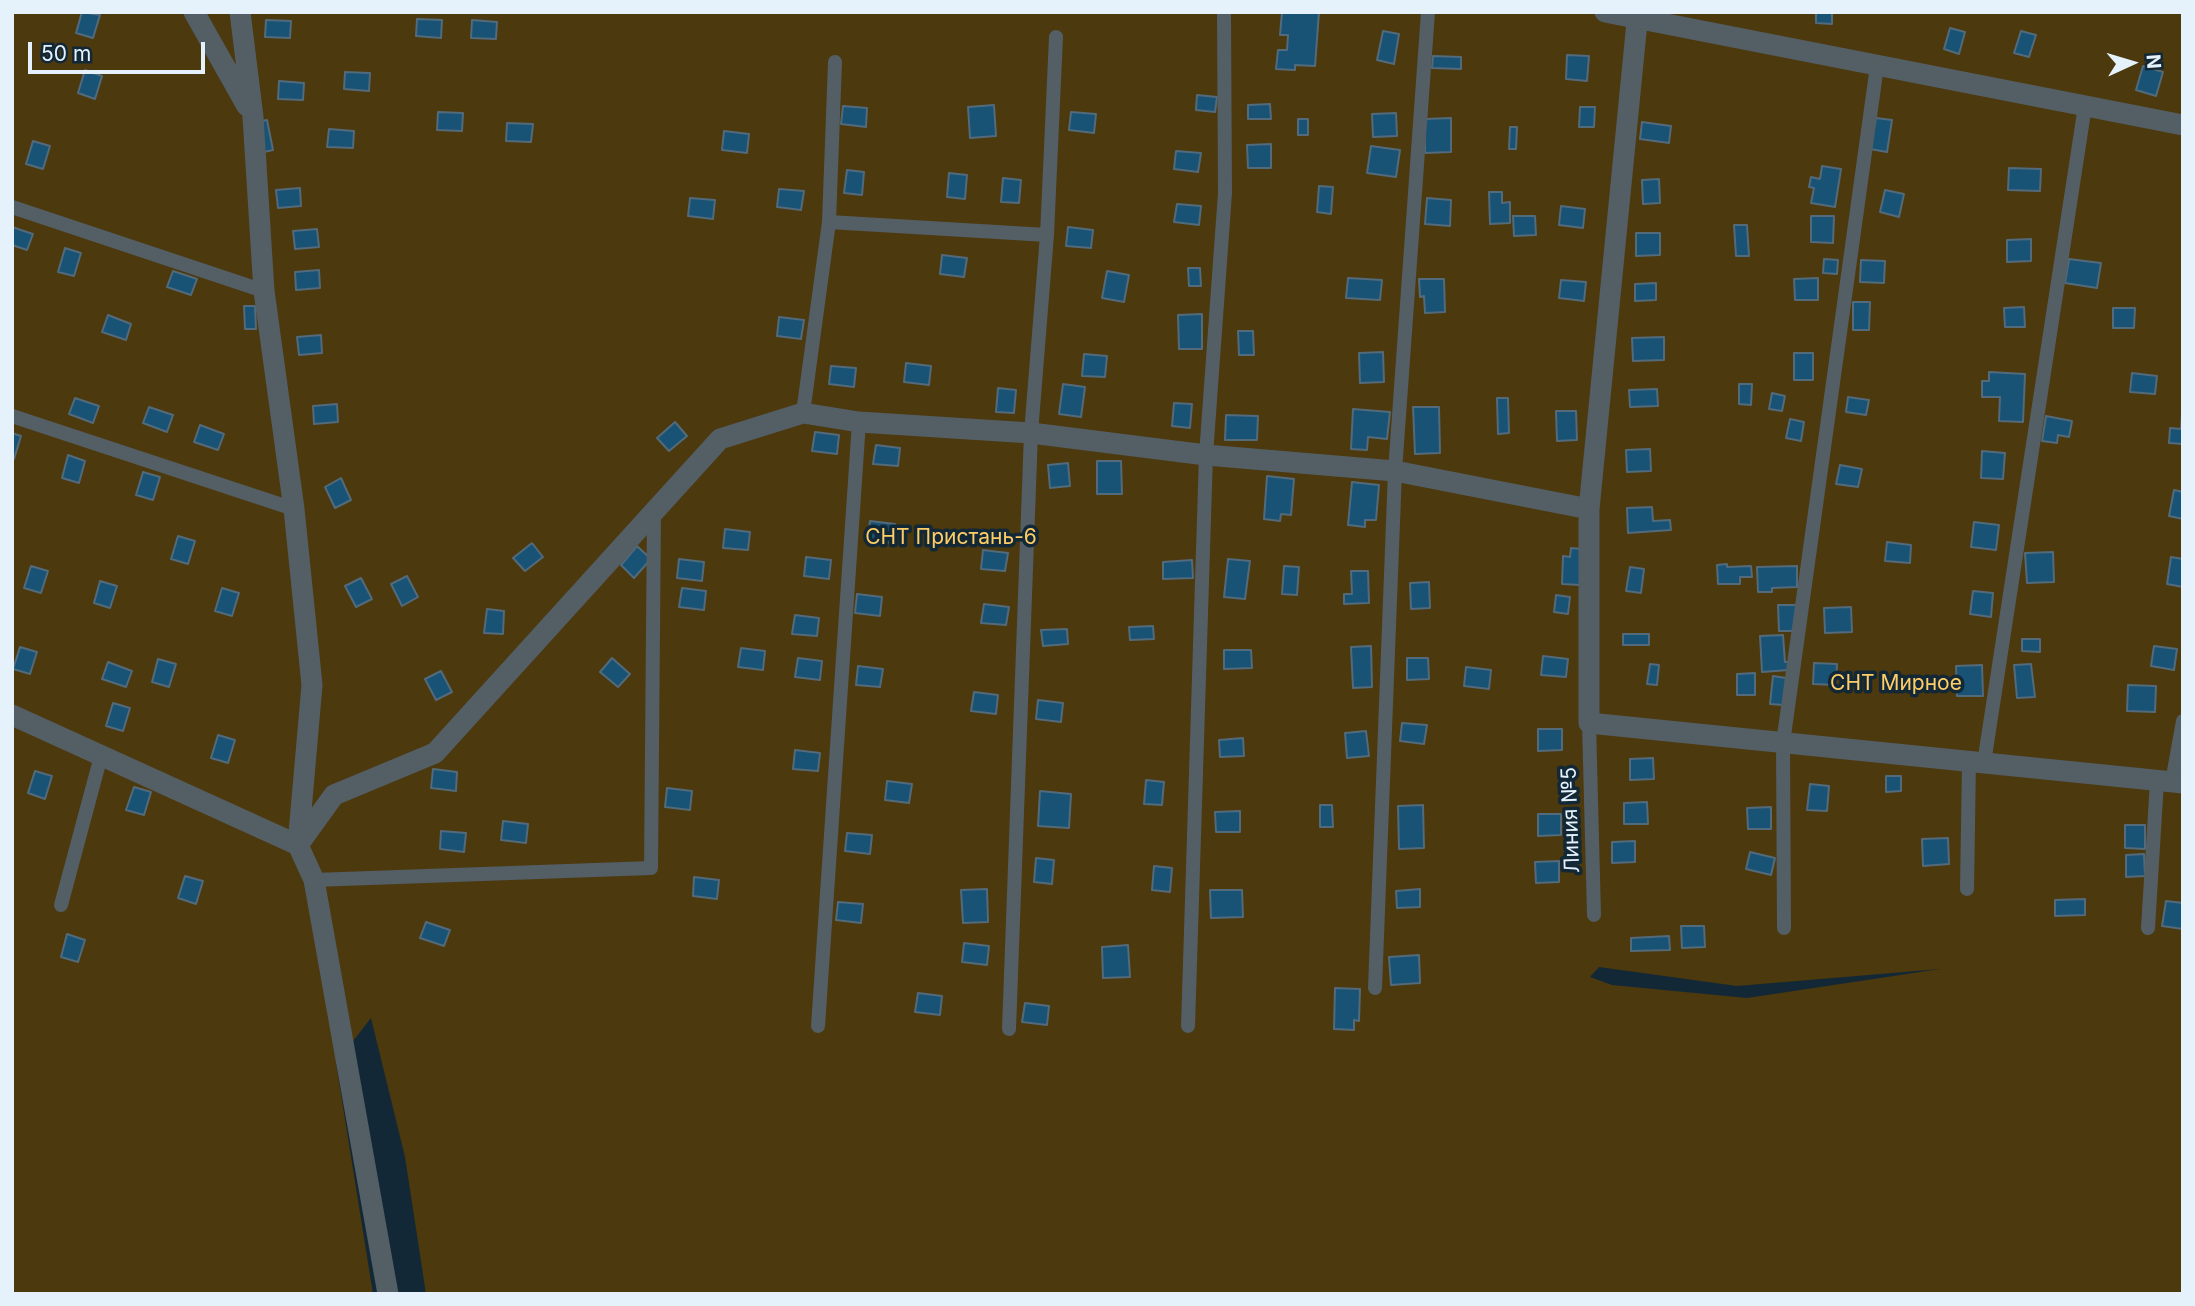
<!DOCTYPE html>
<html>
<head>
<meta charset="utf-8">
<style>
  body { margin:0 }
  #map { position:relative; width:2195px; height:1306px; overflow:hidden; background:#132836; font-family:Inter,sans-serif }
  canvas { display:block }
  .frame { position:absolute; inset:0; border:14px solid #e5f2fb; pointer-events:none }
  .north { position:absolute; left:2097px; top:28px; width:70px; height:70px; -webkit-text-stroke:5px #132836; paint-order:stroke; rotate:86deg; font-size:19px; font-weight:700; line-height:28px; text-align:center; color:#e5f2fb }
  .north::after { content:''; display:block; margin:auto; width:24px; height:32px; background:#e5f2fb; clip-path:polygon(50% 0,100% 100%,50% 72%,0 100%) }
  .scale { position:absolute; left:28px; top:42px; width:177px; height:32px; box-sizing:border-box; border:4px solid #e5f2fb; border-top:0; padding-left:9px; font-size:21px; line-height:24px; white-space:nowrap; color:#e5f2fb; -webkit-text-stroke:5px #132836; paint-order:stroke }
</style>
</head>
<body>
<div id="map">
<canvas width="2195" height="1306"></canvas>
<div class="frame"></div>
<div class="north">N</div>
<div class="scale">50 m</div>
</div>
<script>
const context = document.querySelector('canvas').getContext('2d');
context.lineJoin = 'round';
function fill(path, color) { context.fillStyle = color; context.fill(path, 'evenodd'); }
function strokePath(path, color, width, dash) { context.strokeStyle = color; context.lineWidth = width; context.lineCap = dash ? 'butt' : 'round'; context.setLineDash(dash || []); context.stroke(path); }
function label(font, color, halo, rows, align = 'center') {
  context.font = font + ' Inter,sans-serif'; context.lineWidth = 7; context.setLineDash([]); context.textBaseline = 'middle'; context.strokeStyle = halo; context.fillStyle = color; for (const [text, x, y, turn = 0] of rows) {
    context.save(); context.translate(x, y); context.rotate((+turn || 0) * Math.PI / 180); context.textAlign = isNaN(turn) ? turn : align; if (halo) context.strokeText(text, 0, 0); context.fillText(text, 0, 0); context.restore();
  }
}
fill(new Path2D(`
  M12,12H2183V1294H426L405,1157L371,1018L336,1063L373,1294H12ZM1599,967L1737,986L1940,969L1747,998L1612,985L1590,977Z`), '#4c390e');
const building = new Path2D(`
  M82,12L100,15L93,38L76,33Z
  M1282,12H1319L1315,66L1295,65V70L1276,69L1278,50H1287L1288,35H1280Z
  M1816,12H1832V24L1816,23Z
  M417,19L442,20L441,38L416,36Z
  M266,20L291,21L290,38L265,37Z
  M472,20L497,22L496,39L471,38Z
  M1950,28L1965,32L1959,54L1944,49Z
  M1383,31L1399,34L1394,64L1377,60Z
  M2021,31L2036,35L2029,57L2014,53Z
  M1567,55L1589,56L1587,81L1566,79Z
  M1433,56L1461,57V69L1432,68Z
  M2143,66L2163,72L2156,96L2136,90Z
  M85,70L102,76L95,99L78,93Z
  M345,72L370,73L369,91L344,89Z
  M279,81L304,83L303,100L278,99Z
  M1197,95L1217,97L1215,112L1196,110Z
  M1270,104L1271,119H1248V105Z
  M994,105L996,136L970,138L968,107Z
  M843,106L867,108L866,127L841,124Z
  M1580,107H1595L1594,127H1579Z
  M438,112L463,113L462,131L437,130Z
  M1071,112L1096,114L1094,133L1069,130Z
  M1396,113L1397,136L1373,137L1372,114Z
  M1451,118V152L1425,153V119Z
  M1876,118L1892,120L1887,152L1870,149Z
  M1298,119H1308V135H1298Z
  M267,120L273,150L264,152L257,122Z
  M1642,122L1671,126L1669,143L1640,139Z
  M507,123L533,124L531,142L506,141Z
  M1510,127H1517L1516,149H1509Z
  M329,129L354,131L353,148L327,147Z
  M724,131L749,134L747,153L722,150Z
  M33,141L50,146L43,169L26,164Z
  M1271,144V168H1248L1247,145Z
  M1371,146L1400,150L1396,177L1367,173Z
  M1176,151L1201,153L1198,172L1174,169Z
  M1822,166L1841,169L1835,207L1811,203L1814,188L1809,187L1811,177L1820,179Z
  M2009,168L2041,169L2040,191L2008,190Z
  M847,170L864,172L862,195L844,193Z
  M949,173L967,175L965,199L947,197Z
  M1003,178L1021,180L1019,203L1001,202Z
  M1659,179L1660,203L1643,204L1642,180Z
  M1319,186L1333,187L1331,214L1317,212Z
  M300,188L301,206L278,208L276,190Z
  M779,189L804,191L801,210L777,207Z
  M1885,190L1904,194L1899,217L1880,212Z
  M1489,192H1502V203L1510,202V223L1490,224Z
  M690,198L715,200L713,219L688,216Z
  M1427,198L1451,200L1450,226L1425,224Z
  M1177,204L1201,206L1199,225L1174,222Z
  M1561,206L1585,209L1583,228L1559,225Z
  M1513,216H1535L1536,235L1514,236Z
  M1811,216H1834L1833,243L1811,242Z
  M1734,225H1747L1749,256H1736Z
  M12,227L33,234L27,250L12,245Z
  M1068,227L1093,230L1091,248L1066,246Z
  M317,229L319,247L295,249L293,231Z
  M1636,233H1660V255L1636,256Z
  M2031,239V261L2007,262V240Z
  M65,248L81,253L74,276L58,272Z
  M942,255L967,258L964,277L940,274Z
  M1824,259L1838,260L1837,274L1823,273Z
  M2069,259L2101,263L2097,288L2065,283Z
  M1861,260L1885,261L1884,283L1860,282Z
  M1188,268H1200L1201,286H1189Z
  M319,270L320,288L296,290L295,272Z
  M173,271L197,279L191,295L167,287Z
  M1107,271L1129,275L1124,302L1102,298Z
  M1348,278L1382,280L1380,300L1346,298Z
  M1818,278V300H1795L1794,279Z
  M1419,279H1444L1445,312L1425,313L1424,296L1420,297Z
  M1561,280L1586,282L1584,301L1559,298Z
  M1656,283V300L1635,301V284Z
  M1853,302H1870L1869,330H1853Z
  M244,306H255L256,329H245Z
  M2024,307L2025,327H2005L2004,308Z
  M2113,308H2135L2134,328H2113Z
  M1202,314V349H1179L1178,315Z
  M108,315L131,324L126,340L102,332Z
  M779,317L804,320L801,339L777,336Z
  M1238,331H1253L1254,355H1239Z
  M321,335L322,353L299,355L297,337Z
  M1664,337V360L1633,361L1632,338Z
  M1383,352L1384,382L1360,383L1359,353Z
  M1794,353H1813V380H1794Z
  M1084,354L1107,356L1105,377L1082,376Z
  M906,363L931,366L929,385L904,382Z
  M831,366L856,368L854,387L829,384Z
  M1989,372L2025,374L2023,422L1999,421L2000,397H1982V381H1989Z
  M2132,373L2157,376L2155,394L2130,392Z
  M1063,384L1085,387L1081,417L1059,414Z
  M1739,384H1752L1751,405L1739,404Z
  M998,388L1016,390L1014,413L996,412Z
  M1657,389L1658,406L1630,407L1629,390Z
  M1772,393L1785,396L1782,411L1769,409Z
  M1848,397L1869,400L1866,415L1846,412Z
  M75,398L99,406L93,423L69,414Z
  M1497,398H1508L1509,433L1498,434Z
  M1174,403L1192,404L1190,428L1172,426Z
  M337,404L338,422L314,424L313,406Z
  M149,407L173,415L167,432L143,423Z
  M1413,407H1439L1440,453L1415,454Z
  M1353,409L1390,412L1387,439L1368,437L1367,450L1351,449Z
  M1556,411H1576L1577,440L1557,441Z
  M2182,414L2183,444L2169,443L2170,428L2181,429Z
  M1226,415L1258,416L1257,440H1225Z
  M2046,416L2072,421L2069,437L2058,435L2057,443L2042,441Z
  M1790,419L1804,422L1801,441L1786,438Z
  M675,422L687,436L669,451L657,438Z
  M200,425L224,434L218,450L194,442Z
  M815,432L839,435L837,454L812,451Z
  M12,433L21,436L14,459L12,458Z
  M876,445L900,448L898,466L873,464Z
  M1650,449L1651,471L1627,472L1626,450Z
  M1982,451L2005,453L2003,479L1981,478Z
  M68,455L85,461L79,483L62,478Z
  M1097,461H1121L1122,494H1097Z
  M1068,463L1070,486L1050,488L1048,465Z
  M1840,465L1862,469L1858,487L1836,484Z
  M143,472L160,477L153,500L136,495Z
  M1267,476L1294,479L1291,515L1281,514L1280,521L1264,519Z
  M341,478L351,500L335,508L325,487Z
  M1352,482L1379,485L1376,520H1365V527L1348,525Z
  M2174,490L2183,492V519L2169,516Z
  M1652,507L1653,521L1670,520L1671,530L1628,533L1627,508Z
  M870,521L895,524L892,543L868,540Z
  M1974,522L1999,525L1996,550L1971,547Z
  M725,529L750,532L748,550L723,548Z
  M178,536L195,541L188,564L171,559Z
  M1887,542L1911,545L1910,563L1885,561Z
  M532,543L543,557L525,571L513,558Z
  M637,546L651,559L634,578L621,565Z
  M1571,548L1582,549L1580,585L1562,584L1563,556L1570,557Z
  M983,550L1008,553L1005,571L981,569Z
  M2053,552L2054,582L2027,583L2025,553Z
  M806,557L831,560L829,579L804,576Z
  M2171,557L2183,559V587L2167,584Z
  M679,559L704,562L702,581L677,578Z
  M1228,559L1250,561L1245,599L1224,597Z
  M1192,560L1193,578L1163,579V562Z
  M1727,564V567L1751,566L1752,577H1740V584H1718L1717,565Z
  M31,566L48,571L41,593L24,588Z
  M1284,566L1299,567L1297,595L1282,594Z
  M1797,566V587L1772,588V592H1758L1757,567Z
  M1630,567L1644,569L1641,593L1626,591Z
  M1351,571H1368L1369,603L1344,604V594H1352Z
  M407,576L418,597L402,606L391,584Z
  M361,578L372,599L356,607L345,586Z
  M100,581L117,586L110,608L94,603Z
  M1429,582L1430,608L1411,609L1410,583Z
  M222,588L239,593L232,616L215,611Z
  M682,588L706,591L704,610L679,607Z
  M1973,591L1993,593L1991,617L1970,614Z
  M857,594L882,597L880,616L855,613Z
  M1556,595L1570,597L1568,614L1554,612Z
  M984,604L1009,607L1006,625L981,623Z
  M1778,605H1799L1800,631H1779Z
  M1851,607L1852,632L1825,633L1824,608Z
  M487,609L504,611L503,634L484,633Z
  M795,615L819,618L817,636L792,634Z
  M1153,626L1154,639L1130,640L1129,627Z
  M1067,629L1068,644L1043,646L1041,630Z
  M1623,634H1649V645H1623Z
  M1783,635L1785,662H1788L1789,670L1762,672L1760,636Z
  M2022,639H2040V652L2022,651Z
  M1371,646L1372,687L1353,688L1351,647Z
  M2154,646L2177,649L2174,670L2151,666Z
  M20,647L37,652L30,674L13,669Z
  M741,648L765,651L763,670L738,667Z
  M1224,650H1251L1252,668L1224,669Z
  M1543,656L1568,659L1566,677L1541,675Z
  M612,658L630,674L618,687L600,672Z
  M798,658L822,661L820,680L795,677Z
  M1407,658H1428L1429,679L1407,680Z
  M158,659L176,664L169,687L152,682Z
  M108,662L132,671L126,687L102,679Z
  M1814,663L1837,664L1836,685L1813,684Z
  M1650,664L1659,665L1657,685L1647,684Z
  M2031,664L2035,697L2017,698L2014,665Z
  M1982,665L1983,696H1957L1956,666Z
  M858,666L883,669L880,687L856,685Z
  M1466,667L1491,670L1489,689L1464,686Z
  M441,671L452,692L436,700L425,679Z
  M1755,673V695H1737V674Z
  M1773,676L1786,678L1783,705L1770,704Z
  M2128,685L2156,686L2155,712L2127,711Z
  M974,692L998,695L996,714L971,711Z
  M1038,700L1063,703L1061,722L1036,719Z
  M113,703L130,708L123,731L106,726Z
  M1402,723L1427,725L1424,744L1400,741Z
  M1538,729H1562V750L1538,751Z
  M1366,731L1369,756L1347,758L1345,733Z
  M218,735L235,740L228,763L211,758Z
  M1243,738L1244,756L1220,757L1219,740Z
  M795,750L820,753L818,771L793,769Z
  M1653,758L1654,779L1630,780V759Z
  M433,769L457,772L456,791L431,788Z
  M35,771L52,776L45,799L28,793Z
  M1886,776H1901V791L1886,792Z
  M1146,780L1164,782L1162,805L1144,804Z
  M887,781L912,784L909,803L885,800Z
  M1810,784L1829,786L1827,811L1807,810Z
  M134,787L151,792L144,815L126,810Z
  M667,788L692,791L690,810L665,807Z
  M1040,791L1071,794L1069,828L1038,826Z
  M1647,802L1648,824H1624V803Z
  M1320,805H1332L1333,827H1320Z
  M1423,805L1424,848L1399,849L1398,806Z
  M1771,807V829H1748L1747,808Z
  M1240,811V832H1216L1215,812Z
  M1538,814H1561V835L1538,836Z
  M503,821L528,824L526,843L501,840Z
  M2125,825H2145V849L2125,848Z
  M441,831L466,833L464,852L440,849Z
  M847,833L872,835L870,854L845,851Z
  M1948,838L1949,864L1923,866L1922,839Z
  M1635,841V862L1612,863V842Z
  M1750,852L1775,858L1771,875L1746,869Z
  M2144,854L2145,876L2126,877V855Z
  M1036,858L1054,860L1052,884L1034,882Z
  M1559,861V882L1536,883L1535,862Z
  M1154,866L1172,868L1170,892L1152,890Z
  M185,876L203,881L196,904L178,898Z
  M694,877L719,880L717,899L693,896Z
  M987,889L988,922L963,923L961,890Z
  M1420,889V907L1397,908L1396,891Z
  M1210,890H1242L1243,917L1211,918Z
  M2085,899V915L2055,916V900Z
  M2166,901L2183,903V929L2162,926Z
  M838,902L863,904L861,923L836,920Z
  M426,922L450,930L444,946L420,938Z
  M1681,926H1704L1705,947L1682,948Z
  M67,934L85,940L78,962L61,957Z
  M1669,936L1670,950L1631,951V938Z
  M964,943L989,946L987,965L962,962Z
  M1128,945L1130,977L1103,978L1102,947Z
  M1419,955L1420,983L1391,985L1389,957Z
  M1335,988L1360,989L1359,1021L1354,1020V1030L1334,1029Z
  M918,993L942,996L940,1015L915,1012Z
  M1025,1003L1049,1006L1047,1025L1022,1022Z`);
fill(building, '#185375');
strokePath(building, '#536a7a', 2);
strokePath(new Path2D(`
  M12,207L264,291
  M829,222L1047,235
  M803,413L829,222L835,62
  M12,416L294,509
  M1589,723L1594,915
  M1984,763L2085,106
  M2172,782L2183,721
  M314,880L651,868L654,511
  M1967,889L1969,762
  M61,905L101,756
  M1784,928L1783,743L1877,66
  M2148,928L2157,781
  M1375,988L1395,471L1428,12
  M818,1026L859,422
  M1188,1026L1206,455L1225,193L1224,12
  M1009,1029L1031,433L1047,235L1056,37`), '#545e65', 14);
strokePath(new Path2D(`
  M194,12L247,106
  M240,12L253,117L264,291L294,509L312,685L298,845L314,880L388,1294
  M1605,12L2183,125
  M1589,509L1638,12
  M12,715L298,845L334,795L435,753L720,439L803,413L859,422L1031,433L1206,455L1395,471L1589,509V723L2183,783`), '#545e65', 21);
label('21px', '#ffcd66', '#132836', [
  ["СНТ Пристань-6",951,538],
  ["СНТ Мирное",1896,684]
]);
label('21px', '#e5f2fb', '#132836', [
  ["Линия №5",1571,820,-92]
]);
</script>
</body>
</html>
